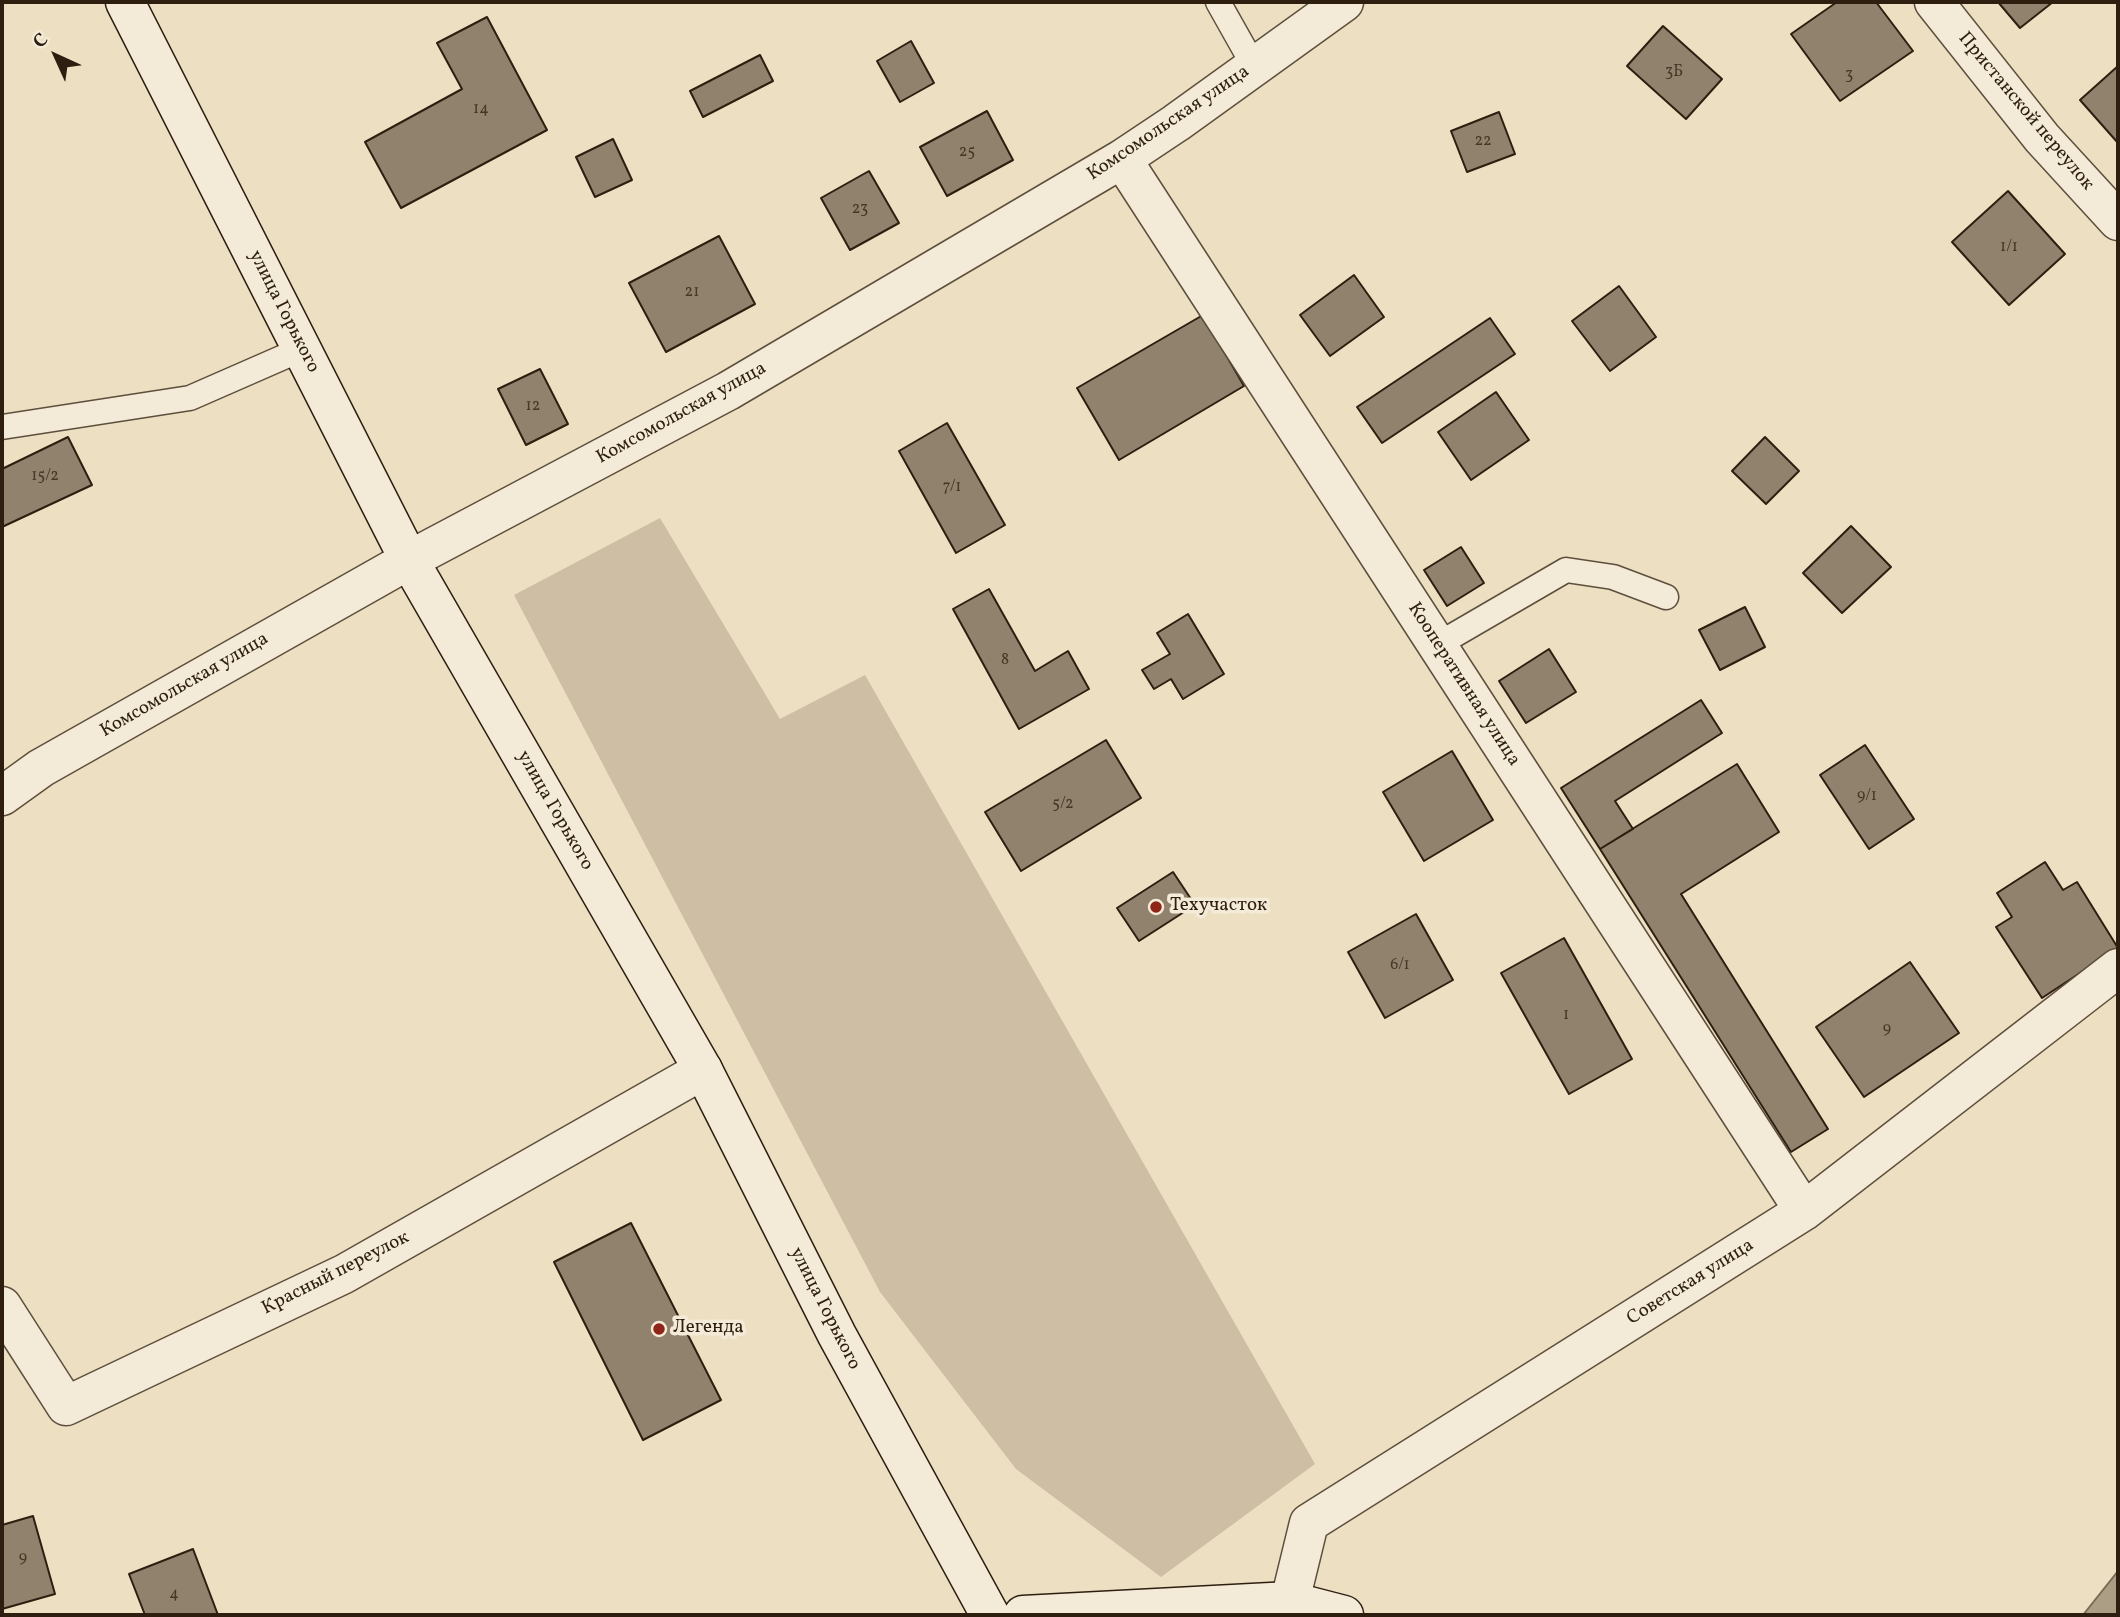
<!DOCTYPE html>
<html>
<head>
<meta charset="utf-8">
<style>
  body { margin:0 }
  #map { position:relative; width:2120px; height:1617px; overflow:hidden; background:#eddfc2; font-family:Vollkorn,serif }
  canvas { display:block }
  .frame { position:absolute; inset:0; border:4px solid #2e1e10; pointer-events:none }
  .north { position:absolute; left:21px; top:21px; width:70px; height:70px; -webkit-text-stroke:5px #f3ead7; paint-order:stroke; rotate:315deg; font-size:19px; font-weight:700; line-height:28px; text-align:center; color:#2e1e10 }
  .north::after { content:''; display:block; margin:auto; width:24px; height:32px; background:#2e1e10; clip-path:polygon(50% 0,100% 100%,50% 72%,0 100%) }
</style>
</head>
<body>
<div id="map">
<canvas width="2120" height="1617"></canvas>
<div class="frame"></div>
<div class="north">С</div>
</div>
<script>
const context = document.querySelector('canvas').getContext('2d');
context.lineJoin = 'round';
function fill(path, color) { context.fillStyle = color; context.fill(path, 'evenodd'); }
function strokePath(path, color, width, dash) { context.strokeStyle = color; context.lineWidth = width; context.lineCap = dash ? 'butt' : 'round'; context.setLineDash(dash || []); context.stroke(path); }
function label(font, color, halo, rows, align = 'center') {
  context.font = font + ' Vollkorn,serif'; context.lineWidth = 7; context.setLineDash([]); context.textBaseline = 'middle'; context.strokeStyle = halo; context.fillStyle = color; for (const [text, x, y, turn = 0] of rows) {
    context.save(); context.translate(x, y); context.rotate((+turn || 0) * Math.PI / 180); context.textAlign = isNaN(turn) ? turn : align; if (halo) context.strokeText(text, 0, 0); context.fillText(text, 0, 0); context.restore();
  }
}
fill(new Path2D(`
  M660,518L780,719L865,675L1315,1464L1161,1577L1016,1469L880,1292L514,595Z`), '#cdbea4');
const water = new Path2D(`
  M2118,1571V1615H2083Z`);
fill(water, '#ac9d85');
strokePath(water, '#7a6a56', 2);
const building = new Path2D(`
  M1837,2H1876L1913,51L1840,101L1791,34Z
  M1998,2H2053L2020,28Z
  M487,17L547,130L401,208L365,142L462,89L437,43Z
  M1663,26L1722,79L1686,119L1627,66Z
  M911,41L934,83L900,102L877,61Z
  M760,55L773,81L703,117L690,91Z
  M2118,66V143L2080,100Z
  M987,111L1013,160L947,196L920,147Z
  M1499,112L1515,154L1467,172L1451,131Z
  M613,139L632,180L595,197L576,157Z
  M869,171L899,223L850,250L821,198Z
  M2008,191L2065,254L2009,305L1952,242Z
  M719,236L755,304L666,352L629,283Z
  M1354,275L1384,317L1330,356L1300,315Z
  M1619,286L1656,337L1610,371L1572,321Z
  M1203,315L1244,386L1119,460L1077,388Z
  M1490,318L1515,354L1382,443L1357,407Z
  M540,369L568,424L526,445L498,389Z
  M1496,392L1529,440L1471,480L1438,432Z
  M947,423L1005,525L956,553L899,451Z
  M68,437L92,485L2,527V469Z
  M1765,437L1799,471L1766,504L1732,471Z
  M1851,526L1891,567L1842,613L1803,573Z
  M1461,547L1484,583L1447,606L1424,570Z
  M989,589L1035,671L1068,651L1089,689L1019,729L953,609Z
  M1745,607L1765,647L1720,670L1699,630Z
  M1188,614L1224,674L1183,699L1171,679L1154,689L1142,670L1170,654L1157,633Z
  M1549,649L1576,692L1526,723L1499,681Z
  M1701,700L1722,733L1615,801L1633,829L1600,849L1561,788Z
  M1106,740L1141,798L1021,871L985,812Z
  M1865,745L1914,819L1869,849L1820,775Z
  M1452,751L1493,820L1424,861L1383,792Z
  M1737,764L1779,832L1681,894L1828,1129L1791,1152L1600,849Z
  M2045,862L2063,890L2077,882L2118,948L2042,998L1996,927L2012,917L1997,893Z
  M1173,872L1195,905L1139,941L1117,908Z
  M1416,914L1453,980L1385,1018L1348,952Z
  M1564,938L1632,1059L1569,1094L1501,973Z
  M1910,962L1959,1033L1864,1097L1816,1027Z
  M631,1223L721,1400L643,1440L554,1262Z
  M33,1516L55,1594L2,1609V1525Z
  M193,1549L218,1615H145L129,1574Z`);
fill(building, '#91826d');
strokePath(building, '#2e1e10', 2);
const lane = new Path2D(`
  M1218,2L1254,66
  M2,427L190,398L302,349
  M1437,645L1566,570L1613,577L1666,597`);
const street = new Path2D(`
  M1934,2L2042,138L2118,221
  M1122,159L1804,1211
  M2,796L41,768L409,560L728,391L1122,159L1176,123L1344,2
  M2,1306L66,1406L344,1274L703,1070
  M1290,1601L1309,1523L1804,1211L2118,968`);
const secondary = new Path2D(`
  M125,2L409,560L703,1070L837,1335L990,1615
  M1023,1615L1290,1601L1344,1615`);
strokePath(lane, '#5e4e3c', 27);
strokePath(street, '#5e4e3c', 41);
strokePath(secondary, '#2e1e10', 41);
strokePath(lane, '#f3ead7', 24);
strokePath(street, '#f3ead7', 38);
strokePath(secondary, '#f3ead7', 38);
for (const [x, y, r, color] of [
  [1156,907,7,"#8f2418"],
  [659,1329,7,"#8f2418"]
]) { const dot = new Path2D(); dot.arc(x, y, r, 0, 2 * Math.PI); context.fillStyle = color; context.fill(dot); strokePath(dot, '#f3ead7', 2.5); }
label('16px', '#473727', null, [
  ["3Б",1674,73],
  ["3",1849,76],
  ["14",481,110],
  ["22",1483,142],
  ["25",967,153],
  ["23",860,210],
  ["1/1",2009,248],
  ["21",692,293],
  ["12",533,407],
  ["15/2",45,477],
  ["7/1",952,488],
  ["8",1005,661],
  ["9/1",1867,797],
  ["5/2",1063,805],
  ["6/1",1400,966],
  ["1",1566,1016],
  ["9",1887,1030],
  ["9",23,1559],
  ["4",174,1595]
]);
label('19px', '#2e1e10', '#f3ead7', [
  ["Пристанской переулок",2025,112,50],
  ["Комсомольская улица",1169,124,-34],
  ["улица Горького",283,312,63],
  ["Комсомольская улица",682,414,-29],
  ["Кооперативная улица",1463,685,57],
  ["Комсомольская улица",185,686,-30],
  ["улица Горького",554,811,60],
  ["Красный переулок",336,1274,-27],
  ["Советская улица",1691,1283,-32],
  ["улица Горького",824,1309,63]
]);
label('19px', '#2e1e10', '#f3ead7', [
  ["Техучасток",1170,907],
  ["Легенда",673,1329]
], 'left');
</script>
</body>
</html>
